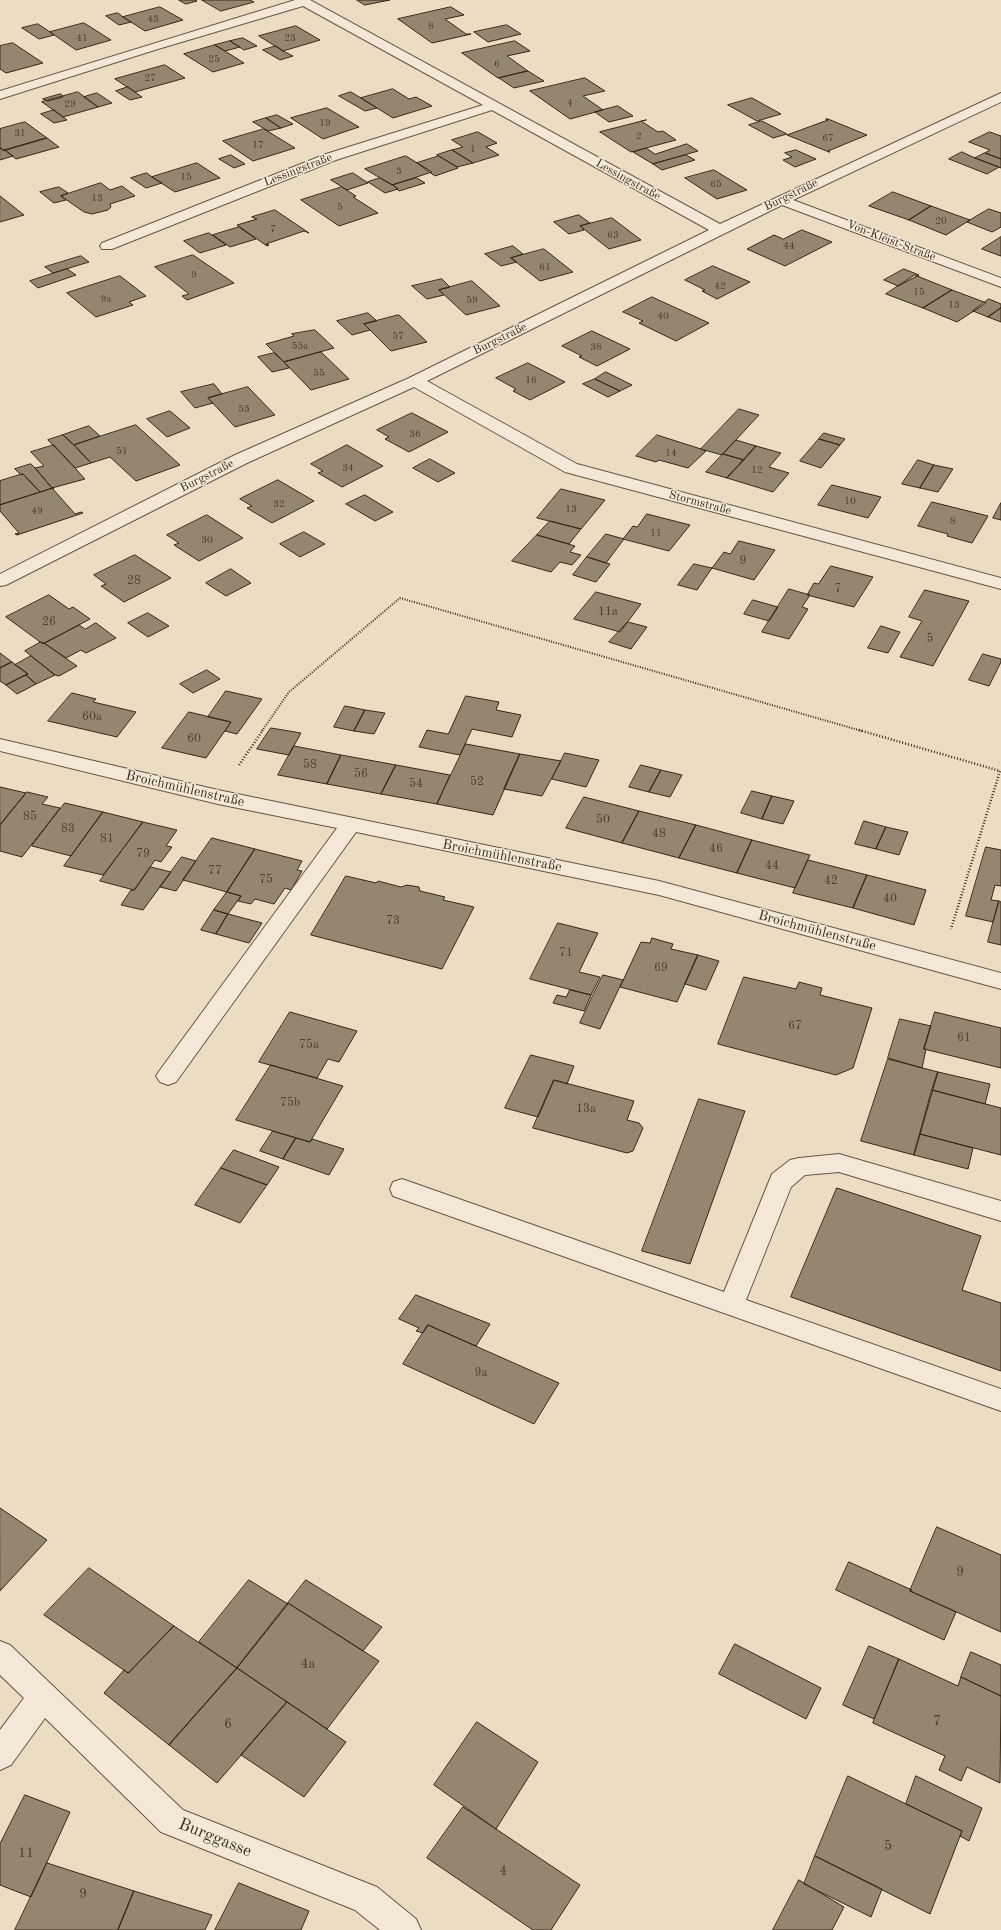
<!DOCTYPE html>
<html>
<head>
<meta charset="utf-8">
<style>
  body { margin:0 }
  canvas { display:block; background:#ecdcc2 }
</style>
</head>
<body>
<canvas width="1001" height="1930"></canvas>
<script>
const context = document.querySelector('canvas').getContext('2d');
context.lineJoin = 'round';
function fill(path, color) { context.fillStyle = color; context.fill(path, 'evenodd'); }
function strokePath(path, color, width, dash) { context.strokeStyle = color; context.lineWidth = width; context.lineCap = dash ? 'butt' : 'round'; context.setLineDash(dash || []); context.stroke(path); }
function label(font, color, halo, rows, align = 'center') {
  context.font = font + ' "Old Standard TT",serif'; context.lineWidth = 3; context.setLineDash([]); context.textBaseline = 'middle'; context.strokeStyle = halo; context.fillStyle = color; for (const [text, x, y, turn = 0] of rows) {
    context.save(); context.translate(x, y); context.rotate((+turn || 0) * Math.PI / 180); context.textAlign = isNaN(turn) ? turn : align; if (halo) context.strokeText(text, 0, 0); context.fillText(text, 0, 0); context.restore();
  }
}
const building = new Path2D(`
  M179,0H195L197,1L186,4Z
  M202,0H250L254,2L221,11Z
  M357,0H390L365,5Z
  M160,7L183,20L145,31L123,17Z
  M451,7L464,15L445,19L466,34H471L432,43L398,19Z
  M118,13L123,17L131,22L119,25L106,16Z
  M84,23L111,40L76,50L50,32Z
  M38,24L50,32L54,35L39,39L22,28Z
  M507,25L521,34L488,42L474,32Z
  M296,26L320,40L283,51L259,36Z
  M243,38L257,46L244,50L230,41Z
  M230,41L240,47L225,51L215,45Z
  M515,41L530,51L507,56L528,71L498,78L462,53Z
  M13,43L43,63L6,73L0,69V46Z
  M215,45L225,51L244,63L213,72L184,54Z
  M276,46L283,51L293,56L280,60L263,50Z
  M165,65L185,78L135,92L115,79Z
  M528,71L544,81L514,88L499,78Z
  M585,78L605,91L583,96L603,110L570,119L530,91Z
  M128,87L142,97L130,100L116,91Z
  M393,89L409,99L416,97L432,106L393,118L361,98Z
  M78,92L98,107L63,117L42,102Z
  M351,92L361,98L377,108L365,111L339,96Z
  M97,93L112,103L98,107L84,97Z
  M61,94L63,97L48,101L43,99Z
  M752,98L781,114L757,121L728,105Z
  M618,106L633,116L609,122L595,112Z
  M327,108L359,127L323,139L291,118Z
  M54,110L63,117L67,120L54,123L41,114Z
  M277,115L293,124L281,128L266,118Z
  M266,118L281,128L268,131L253,122Z
  M826,119H828L867,135L828,151L830,152H829L787,135L828,120Z
  M646,120L641,121L658,132L663,131L676,140L631,152L600,132Z
  M762,121L787,134L773,138L749,125Z
  M25,122L47,138L3,151L0,148V129Z
  M264,129L295,148L253,161L223,141Z
  M478,132L497,143L486,147L499,155L473,163L452,150L463,147L452,140Z
  M990,132L1001,136V159L985,153L990,150L969,142Z
  M47,138L59,147L16,159L5,150Z
  M687,144L698,151L653,164L633,152L646,148L655,154Z
  M0,148L5,150L13,156L0,160Z
  M452,150L473,163L457,167L437,155Z
  M796,150L816,159L795,167L783,160L792,157L785,153Z
  M962,152L975,158L999,167L987,174L949,159Z
  M985,153L1001,159V168L975,158Z
  M231,155L245,164L234,168L219,159Z
  M686,155L695,160L662,170L653,164Z
  M406,156L432,172L392,185L365,169Z
  M439,156L457,167L458,168L435,176L417,163Z
  M197,163L220,178L175,192L152,177Z
  M714,170L747,190L717,199L685,178Z
  M147,173L152,177L162,183L146,188L131,178Z
  M353,173L368,183L347,190L331,180Z
  M380,178L393,185L398,189L385,193L368,182Z
  M417,178L425,183L399,191L393,185Z
  M101,183L110,190L122,186L135,196L110,204L111,207L108,210L92,214L84,212L61,196Z
  M59,187L68,193L61,196L66,200L54,203L40,192Z
  M342,187L356,196L353,197L378,213L339,226L301,200Z
  M893,192L931,206L909,220L869,206Z
  M0,196L24,215L0,222Z
  M931,206L970,220L946,235L909,220Z
  M989,209L1001,213V227L996,230L992,232L967,222Z
  M275,210L309,233L304,231L266,244L269,245L267,246L237,225L257,219L252,217Z
  M579,215L590,223L580,226L584,230L569,234L554,222Z
  M612,218L641,240L609,249L580,226Z
  M239,227L256,239L230,247L213,235Z
  M802,230L832,242L785,266L747,249L774,235L783,239Z
  M209,233L226,245L200,253L184,241Z
  M1001,237V256L982,249Z
  M513,246L523,254L511,258L517,262L501,266L485,254Z
  M544,249L573,272L540,281L511,258Z
  M193,255L234,283L187,300L182,296L189,294L155,267Z
  M81,256L89,262L53,273L45,267Z
  M713,266L750,282L717,299L702,291L705,290L685,280Z
  M67,269L76,275L38,288L30,281Z
  M904,269L919,275L898,286L884,280Z
  M915,275L917,276L952,290L923,308L886,294Z
  M120,276L146,296L129,302L133,305L96,317L67,293Z
  M442,279L450,287L439,290L444,295L427,299L412,286Z
  M472,281L500,306L466,315L439,290Z
  M952,290L984,302L986,303L957,322L923,308Z
  M652,297L709,323L676,341L639,323L643,321L623,312Z
  M989,299L1001,304V308L988,317L973,311Z
  M1001,308V322L988,317Z
  M368,313L377,321L364,324L370,330L352,335L337,321Z
  M399,315L427,342L391,351L364,324Z
  M315,330L334,348L284,362L266,344L294,336L292,334Z
  M592,331L630,349L597,366L579,357L582,356L562,346Z
  M321,352L349,379L311,390L284,362Z
  M274,353L284,362L289,368L272,372L258,357Z
  M528,363L565,382L530,400L513,391L516,389L496,378Z
  M606,372L632,385L620,391L595,379Z
  M595,379L620,391L608,397L583,384Z
  M214,384L222,394L208,398L213,403L195,408L181,392Z
  M248,387L275,415L235,427L208,398Z
  M739,409L759,415L722,455L701,449Z
  M170,411L190,428L167,437L147,419Z
  M412,413L448,432L409,452L385,439L389,437L377,430Z
  M136,425L180,465L136,481L110,457L91,463L74,445Z
  M89,426L100,436L74,445L63,435Z
  M824,433L845,439L840,445L819,439Z
  M63,435L74,445L91,463L75,468L48,440Z
  M657,435L701,449L706,451L688,468L659,460L656,462L636,456Z
  M819,439L840,445L821,468L800,461Z
  M736,440L756,446L744,460L723,454Z
  M54,445L75,468L85,479L52,488L35,468L44,466L31,452Z
  M347,445L383,466L342,487L318,473L323,471L311,464Z
  M756,446L781,453L769,467L789,473L773,492L727,478Z
  M723,454L744,460L727,478L706,472Z
  M430,459L455,473L438,482L413,468Z
  M918,460L934,465L920,488L902,484Z
  M31,464L35,468L52,488L40,492L23,474L21,475L15,469Z
  M934,465L953,469L938,492L920,488Z
  M23,474L40,492L0,505V481Z
  M278,480L314,501L272,523L247,508L252,506L240,499Z
  M832,485L881,497L868,518L818,505Z
  M54,488L53,489L75,514L81,512L83,513L17,535L15,534L19,533L0,511V505Z
  M561,489L605,500L581,529L537,518Z
  M365,495L393,512L375,521L346,504Z
  M932,502L988,516L972,543L947,536L948,534L918,526Z
  M1001,503V520L993,518Z
  M647,514L690,525L669,551L623,539L633,526L637,527Z
  M207,515L243,538L199,561L174,545L179,543L167,535Z
  M550,521L581,529L569,544L537,535Z
  M304,532L325,544L300,557L280,544Z
  M606,534L624,539L606,563L587,557Z
  M537,535L575,546L570,552L581,555L572,565L560,562L551,572L512,561Z
  M739,541L775,550L754,580L712,568L724,552L730,554Z
  M135,555L171,578L124,602L101,586L106,584L94,575Z
  M587,557L610,564L596,582L573,575Z
  M694,564L712,568L697,590L678,585Z
  M831,566L873,577L854,607L807,595L814,583L818,584Z
  M231,569L251,583L226,596L206,583Z
  M789,589L810,595L802,607L808,609L789,639L762,632Z
  M925,590L969,601L933,666L900,657L922,621L909,617Z
  M596,592L641,604L620,632L574,619Z
  M49,595L69,609L73,607L90,619L43,644L6,617Z
  M753,600L778,607L769,621L744,614Z
  M148,613L169,626L148,637L128,623Z
  M628,622L647,627L631,649L609,642Z
  M96,623L116,638L86,653L81,650L66,658L44,643L79,625L85,629Z
  M881,626L900,632L888,653L868,648Z
  M41,642L44,643L77,666L59,676L55,675L25,651Z
  M0,653L12,662L0,668Z
  M983,654L1001,659V662L989,686L969,680Z
  M31,656L55,675L36,684L26,675L28,674L15,665Z
  M12,662L28,674L6,685L0,681V668Z
  M207,670L220,679L193,693L180,684Z
  M26,675L36,684L17,694L6,685Z
  M226,691L262,699L237,734L225,731L231,722L208,717Z
  M72,693L96,699L93,702L136,712L117,737L48,721Z
  M466,696L499,702L496,710L521,715L512,737L472,729L460,755L419,747L427,730L448,734Z
  M345,706L365,710L354,731L334,727Z
  M365,710L385,713L374,734L354,731Z
  M189,712L231,722L206,758L162,748Z
  M271,728L301,733L289,755L257,749Z
  M466,744L520,754L493,815L437,804Z
  M294,746L341,755L327,784L278,775Z
  M565,753L599,760L586,787L552,779Z
  M520,754L561,761L542,796L504,789Z
  M341,755L396,765L381,794L327,784Z
  M396,765L450,775L437,804L381,794Z
  M641,765L661,770L649,792L629,787Z
  M661,770L682,775L670,797L649,792Z
  M0,787L26,793L0,825Z
  M752,791L772,796L762,819L741,813Z
  M27,792L48,797L42,804L60,808L22,857L0,851V825Z
  M772,796L794,801L783,824L762,819Z
  M584,797L639,811L622,843L566,828Z
  M65,803L103,812L71,856L32,846Z
  M639,811L696,825L679,858L622,843Z
  M103,812L143,822L103,875L64,866Z
  M864,821L886,827L876,849L855,844Z
  M143,822L177,830L166,846L172,847L161,862L155,860L134,890L100,881Z
  M696,825L752,840L737,873L679,858Z
  M886,827L908,832L899,855L876,849Z
  M212,838L255,849L227,892L183,880Z
  M752,840L810,855L795,888L737,873Z
  M986,847L1001,850V886L995,885L991,900L999,901L993,922L966,916Z
  M255,849L302,861L297,870L302,871L291,890L285,888L274,904L255,899L251,904L238,901L241,896L227,892Z
  M182,857L196,861L176,891L160,887Z
  M808,860L867,875L853,908L793,893Z
  M151,867L171,872L143,910L121,905L131,890H134Z
  M867,875L926,890L914,925L853,908Z
  M346,876L376,883L378,881L401,887L407,885L419,887L420,891L445,897L443,900L474,907L442,969L311,935Z
  M227,892L241,896L228,914L214,910Z
  M999,901L1001,902V945L988,942Z
  M214,910L228,914L216,934L201,930Z
  M228,914L262,923L249,943L216,934Z
  M558,923L598,933L579,972L600,977L591,995L530,979Z
  M652,938L673,944L671,949L698,955L677,1002L620,987L641,942L650,943Z
  M698,955L719,961L706,990L685,984Z
  M603,975L623,980L600,1029L580,1023Z
  M744,977L796,989L799,982L822,988L820,995L872,1008L853,1068L836,1075L718,1044Z
  M570,990L591,995L584,1011L553,1003L557,995L566,997Z
  M290,1012L357,1031L339,1062L328,1059L317,1078L259,1062Z
  M935,1012L1001,1028V1068L924,1049Z
  M900,1019L931,1026L924,1049H926L922,1068L888,1058Z
  M531,1055L574,1066L567,1084L554,1080L538,1117L505,1108Z
  M888,1059L938,1072L914,1155L861,1141Z
  M271,1065L343,1086L310,1142L236,1120Z
  M938,1072L990,1084L985,1104L932,1090Z
  M554,1080L634,1101L627,1120L639,1123L643,1128L633,1151L627,1153L533,1128Z
  M932,1090L1001,1108V1155L920,1134Z
  M699,1099L745,1111L690,1264L642,1251Z
  M273,1131L296,1138L283,1159L260,1151Z
  M920,1134L973,1148L968,1169L914,1155Z
  M296,1138L310,1142L312,1139L344,1149L329,1175L283,1159Z
  M234,1150L279,1167L267,1185L221,1168Z
  M221,1168L267,1185L240,1223L195,1205Z
  M837,1188L981,1236L962,1290L1001,1303V1371L791,1297Z
  M416,1295L490,1324L476,1346L428,1325L423,1333L416,1331L419,1328L399,1319Z
  M428,1325L559,1383L534,1424L403,1364Z
  M0,1508L47,1540L0,1591Z
  M937,1527L1001,1555V1632L910,1591Z
  M849,1562L912,1590L910,1591L956,1612L944,1640L836,1590Z
  M89,1568L174,1626L128,1673L44,1615Z
  M249,1580L288,1604L237,1668L199,1642Z
  M306,1580L382,1627L363,1651L288,1603Z
  M288,1603L379,1661L327,1729L237,1668Z
  M174,1626L237,1668L169,1745L104,1693L124,1670L128,1673Z
  M735,1644L821,1688L806,1719L719,1674Z
  M869,1646L899,1659L874,1719L843,1705Z
  M971,1652L1001,1665V1696L961,1677Z
  M899,1659L958,1686L961,1677L1001,1696L1000,1783L967,1767L961,1781L939,1770L945,1756L873,1723Z
  M237,1668L287,1702L217,1783L169,1745Z
  M287,1702L346,1742L304,1797L241,1755Z
  M477,1722L538,1762L496,1829L434,1785Z
  M848,1776L962,1831L930,1914L815,1856Z
  M916,1776L982,1808L969,1841L960,1836L962,1831L906,1804Z
  M25,1795L70,1812L31,1897L0,1885V1844Z
  M463,1807L580,1885L551,1930H533L427,1858Z
  M815,1856L882,1889L871,1917L804,1884Z
  M47,1863L134,1891L118,1930H15Z
  M799,1880L844,1907L832,1930H773Z
  M239,1883L309,1911L301,1930H215Z
  M134,1891L212,1915L205,1930H118Z`);
fill(building, '#958671');
strokePath(building, '#36291a', 1);
const minor = new Path2D(`
  M295,0H310L720,224L1001,93V102L793,200L1001,278V287L782,205L427,381L577,464L1001,578V589L565,472L414,387L247,463L6,585L0,586V574L235,455L409,378L709,230L492,110L336,160L112,249H102L100,246L102,243L326,154L483,105L303,6L158,49L0,99V91Z
  M0,739L218,790L659,881L1001,973V989L659,895L356,832L176,1082L168,1085L160,1082L156,1076L160,1070L337,828L218,804L0,751Z
  M839,1154L1001,1201V1221L839,1172L805,1175L791,1187L746,1300L1001,1389V1411L393,1196L390,1189L393,1182L402,1179L724,1292L772,1174L790,1160L799,1158Z
  M0,1641L10,1645L183,1810L377,1887L416,1919L421,1930H380L355,1910L161,1832L45,1718L11,1765L0,1770V1730L24,1698L0,1675Z`);
strokePath(minor, '#645644', 2);
strokePath(new Path2D(`
  M262,731L289,692L400,598L862,731`), '#36291a', 2, [1, 1.5]);
strokePath(new Path2D(`
  M859,730L1000,771L951,929
  M239,765L263,730`), '#36291a', 2.5, [1, 2]);
fill(minor, '#f3e8d7');
label('10px', '#4e4030', null, [
  ["43",153,19],
  ["8",431,26],
  ["41",82,38],
  ["23",290,38],
  ["25",214,59],
  ["6",497,64],
  ["27",150,78],
  ["4",570,103],
  ["29",70,104],
  ["19",325,123],
  ["31",20,133],
  ["2",639,136],
  ["67",828,138],
  ["17",258,145],
  ["1",473,149],
  ["3",399,171],
  ["15",186,177],
  ["65",716,184],
  ["13",97,198],
  ["5",340,207],
  ["20",941,221],
  ["7",273,229],
  ["63",613,235],
  ["44",789,246],
  ["61",545,267],
  ["9",194,275],
  ["42",720,286],
  ["15",919,292],
  ["9a",106,299],
  ["59",472,300],
  ["13",954,305],
  ["40",663,316],
  ["57",398,336],
  ["55a",300,346],
  ["38",596,347],
  ["55",319,373],
  ["16",531,380],
  ["53",244,409],
  ["36",415,434],
  ["51",122,451],
  ["14",671,453],
  ["34",348,468],
  ["12",757,470],
  ["10",850,501],
  ["32",279,504],
  ["13",571,509],
  ["49",37,511],
  ["8",953,521],
  ["11",656,533],
  ["30",207,540]
]);
label('12px', '#36291a', '#f3e8d7', [
  ["Lessingstraße",298,170,-21],
  ["Lessingstraße",628,180,29],
  ["Burgstraße",791,195,-26],
  ["Von-Kleist-Straße",891,241,21],
  ["Burgstraße",500,339,-26],
  ["Burgstraße",207,476,-27],
  ["Stormstraße",700,503,15]
]);
label('12px', '#4e4030', null, [
  ["9",743,561],
  ["28",134,581],
  ["7",838,589],
  ["11a",608,612],
  ["26",49,622],
  ["5",930,639],
  ["60a",92,717],
  ["60",194,739],
  ["58",310,765],
  ["56",361,774],
  ["52",477,782],
  ["54",416,784],
  ["85",30,817],
  ["50",603,820],
  ["83",68,829],
  ["48",659,834],
  ["81",107,839],
  ["46",716,849],
  ["79",143,854],
  ["44",772,866],
  ["77",215,871],
  ["75",266,880],
  ["42",831,881],
  ["40",890,899],
  ["73",393,921],
  ["71",566,953],
  ["69",661,968],
  ["67",795,1026],
  ["61",964,1038],
  ["75a",309,1045],
  ["75b",290,1103],
  ["13a",586,1109],
  ["9a",481,1373]
]);
label('14px', '#36291a', '#f3e8d7', [
  ["Broichmühlenstraße",185,789,13],
  ["Broichmühlenstraße",502,856,11],
  ["Broichmühlenstraße",817,931,15]
]);
label('14px', '#4e4030', null, [
  ["9",960,1572],
  ["4a",308,1664],
  ["7",937,1721],
  ["6",228,1724],
  ["5",888,1846],
  ["11",26,1853],
  ["4",503,1871],
  ["9",83,1894]
]);
label('17px', '#36291a', '#f3e8d7', [
  ["Burggasse",215,1838,22]
]);
</script>
</body>
</html>
